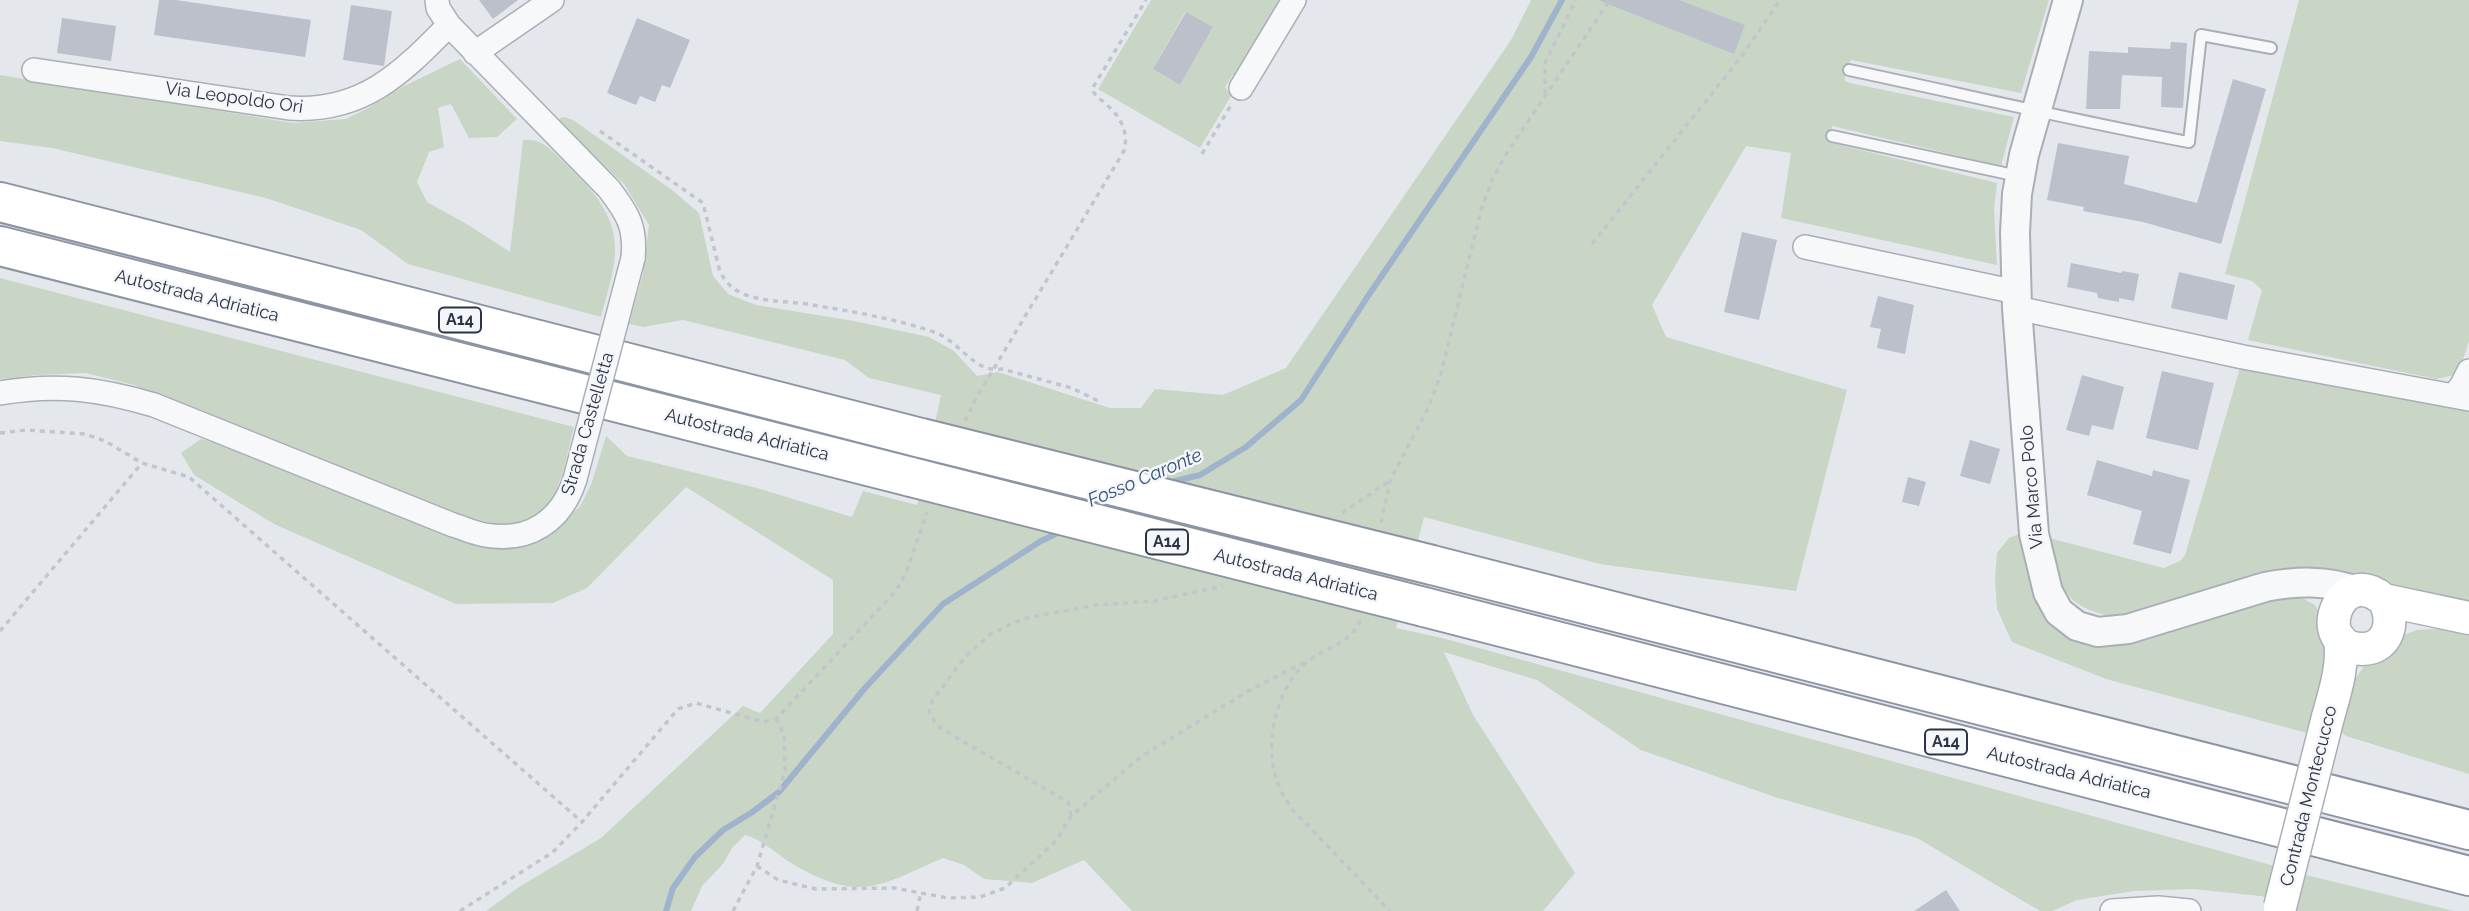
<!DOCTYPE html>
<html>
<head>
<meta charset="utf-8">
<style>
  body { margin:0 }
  canvas { display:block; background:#e4e7ec }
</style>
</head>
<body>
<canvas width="2469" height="911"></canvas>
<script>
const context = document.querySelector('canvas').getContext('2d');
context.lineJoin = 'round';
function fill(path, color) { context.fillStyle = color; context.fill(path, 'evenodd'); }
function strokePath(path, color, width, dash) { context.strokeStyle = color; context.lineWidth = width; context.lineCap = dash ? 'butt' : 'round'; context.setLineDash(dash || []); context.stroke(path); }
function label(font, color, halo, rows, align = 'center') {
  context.font = font + ' Raleway,sans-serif'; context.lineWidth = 5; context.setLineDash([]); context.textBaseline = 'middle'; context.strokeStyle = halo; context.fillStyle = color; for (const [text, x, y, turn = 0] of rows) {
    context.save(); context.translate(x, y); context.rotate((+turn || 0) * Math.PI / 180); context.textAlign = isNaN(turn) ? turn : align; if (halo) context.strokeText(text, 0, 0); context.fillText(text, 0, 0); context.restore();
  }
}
fill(new Path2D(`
  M1151,0H1286L1242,75H1233L1225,87L1231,96L1200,148L1098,89ZM1185,12L1213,27L1180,85L1153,69Z
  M1531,0H2049L2021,93L1851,60C1847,65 1844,75 1845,81L1850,83L2014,117L2001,166L1832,126L1828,142L1997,183L1994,209L1997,265L1781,218L1791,153L1746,146L1652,305L1666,337L1847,390L1796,591L1600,564L1424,517L1396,628L1442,638L2275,866L2269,897L2194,889L2134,891L2077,900L2052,911H2040L1917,838L1775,797L1641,750L1537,680L1444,652L1473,715L1575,873L1543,911H1132L1084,860L1032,883L984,879L964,865L943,858C877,887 859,903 791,863C775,853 763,840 745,835L732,848L723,864L702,886L691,911H486L519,887L601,838L743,706L760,713L833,634V580L686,487L587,588L553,603L456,604L274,524L194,475L181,453L201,439L236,449L468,542L539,539L563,523L581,505L592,482L606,436L627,456L757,488L852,517L863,491L917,505L941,395L869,378L845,360L683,320L643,327L629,324L643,274L649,225L624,184L564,128L559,119L563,117L573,120L672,190L699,213L713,276L728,294L756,305L854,321L929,337L954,351L977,376L998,372L1110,408H1141L1155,389L1223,395L1286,368L1511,40Z
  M2299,0H2469V341L2462,363L2454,375L2436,379L2248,340L2262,290L2252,281L2225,274Z
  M460,59L517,119L497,137L469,138L451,104L438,108L444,147L429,152L417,182L427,202L470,226L510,252L523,140C542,138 551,150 564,162C590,187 617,214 615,253C614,274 606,297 601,317L408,264L361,230L266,198L52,148L0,141V75L293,123L346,119L368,108L404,86Z
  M0,278L574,427L563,472L552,502L533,518L502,526L465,516L134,385L86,373L37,375L0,379Z
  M2240,368L2445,405L2469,412V604L2407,595L2373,578L2118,618C2061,606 2062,590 2049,538L2164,568L2180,561L2185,555Z
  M2024,532L2035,589L2103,645L2150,639L2250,603L2282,594L2300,597L2315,605L2319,613V624L2326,647V669L2307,733L2106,679L2012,642L1997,609L1995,579L1997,553L2009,538Z
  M2447,628L2469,634V774L2346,736L2339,729L2346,700L2355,679L2365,665L2381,657L2398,637L2417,630Z
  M2306,875L2454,911H2297Z`), '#c9d6c5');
strokePath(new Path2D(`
  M1167,483L1200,475L1246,447L1301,400L1368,296L1531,57L1562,0
  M666,911L673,888L695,857L723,830L751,813L779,792L865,688L943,604L1041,541L1062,531`), '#9fb4cc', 6);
fill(new Path2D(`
  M159,0H176L311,20L305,57L154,35Z
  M479,0H518L493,19Z
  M1598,0H1679L1745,25L1734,54Z
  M351,5L392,11L384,66L343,60Z
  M1186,12L1213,27L1180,85L1153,69Z
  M62,18L116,26L111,61L57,53Z
  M637,18L690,40L670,88L662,85L655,102L640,96L636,105L607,93Z
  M2171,42L2187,43L2183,108L2161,107L2162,77L2122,75L2120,109H2086L2089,51L2128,53V47L2170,49Z
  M2233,79L2266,89L2221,244L2143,222L2083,211L2084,207L2047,200L2058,143L2129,156L2124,184L2197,203Z
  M1742,232L1777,240L1759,320L1724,312Z
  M2071,263L2121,273L2122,271L2139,274L2134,301L2119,298V302L2098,298L2097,293L2067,287Z
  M2179,272L2235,285L2227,320L2171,308Z
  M1878,296L1914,305L1905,354L1877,348L1881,329L1870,327Z
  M2162,371L2214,383L2198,450L2146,438Z
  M2082,375L2124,387L2113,430L2092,425L2089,436L2066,430Z
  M1970,440L2000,449L1990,484L1960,476Z
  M2097,460L2152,476L2153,470L2190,480L2171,554L2133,544L2142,511L2087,495Z
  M1908,477L1926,482L1919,506L1902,502Z
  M1946,890L1960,911H1914Z`), '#bbc0ca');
const service = new Path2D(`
  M1849,70C1963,94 2075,121 2189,142L2201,35L2271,48
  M1832,136L2018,176`);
const minor = new Path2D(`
  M437,0L438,8L449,25L609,189C628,214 636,227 633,258
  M475,53L552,0
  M34,70L289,108C362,113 401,74 449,25
  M1241,88L1294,0
  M1805,247L2016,292
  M2017,308L2243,357L2469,399
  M0,393C56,383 100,389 154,405L453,525C463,528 474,533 485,535C530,543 562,520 575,479
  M2454,395L2462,385L2469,371
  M2112,911L2158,908L2189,911`);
const tertiary = new Path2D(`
  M2068,0L2024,155L2017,194L2015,233L2017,308L2034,534L2048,592L2059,612L2077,626L2098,632L2128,629L2265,587C2297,581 2326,580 2357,591`);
const secondary = new Path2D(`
  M2384,600C2395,619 2390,649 2362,649C2309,648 2339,561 2384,600L2469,618
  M2328,717C2335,692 2344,665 2340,639`);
const motorway = new Path2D(`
  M0,202L921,438
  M0,246L911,477
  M1432,565L2469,830
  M1424,607L2469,876`);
strokePath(service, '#a9aeb7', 14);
strokePath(minor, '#a9aeb7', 26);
strokePath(tertiary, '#a9aeb7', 32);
strokePath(secondary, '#a9aeb7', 35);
strokePath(motorway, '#8b94a3', 42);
strokePath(new Path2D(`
  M1545,94V63L1576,0
  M600,131L703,203L720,272C726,282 732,289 743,294C764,302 785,301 807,304C849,311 893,318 934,332C959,340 974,374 1002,369L1072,388L1098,401
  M1202,154L1231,105
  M1592,244L1741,57L1780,0
  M965,421L975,400L1124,151C1129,133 1121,117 1107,105C1101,99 1095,97 1092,89L1146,0
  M0,433L26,430L85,434L105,441L142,463L189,477L582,822
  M1342,513L1388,482
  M1381,523L1390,481L1428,408L1441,374L1481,210L1493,178L1506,154L1610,0
  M1360,620C1354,641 1328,647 1311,659C1279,682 1266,733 1274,771C1277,785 1284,797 1292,809L1390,911
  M0,631L142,463
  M1071,816L1068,802L937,726L929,712L932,701L965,657L991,634L1022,619L1096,605L1154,601L1223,586
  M757,866L778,880L816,889L894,888L948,898L980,897L1005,888L1056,841L1071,816L1142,756L1250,690L1307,661
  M460,911L553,852L582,822L678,709L696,703L763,722L776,719L895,592L906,573L927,512
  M733,911L757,866L785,771L784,734L776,719
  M917,911L921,892`), '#c2c5cb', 3.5, [5, 5]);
strokePath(service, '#f7f8fa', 10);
strokePath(minor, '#f7f8fa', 23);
strokePath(tertiary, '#f7f8fa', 28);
strokePath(secondary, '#fff', 32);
strokePath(motorway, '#fff', 38);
const minorBridge = new Path2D(`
  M575,479L633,258`);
const secondaryBridge = new Path2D(`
  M2280,907L2328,717`);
const motorwayBridge = new Path2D(`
  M921,438L1432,565
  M911,477L1424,607`);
strokePath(minorBridge, '#a9aeb7', 26, []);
strokePath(secondaryBridge, '#a9aeb7', 35, []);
strokePath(motorwayBridge, '#8b94a3', 42, []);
strokePath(minorBridge, '#f7f8fa', 23);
strokePath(secondaryBridge, '#fff', 32);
strokePath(motorwayBridge, '#fff', 38);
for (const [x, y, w] of [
  [460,320,42],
  [1167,542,42],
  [1946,742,42]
]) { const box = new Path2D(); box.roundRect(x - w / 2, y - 12.5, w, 25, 5); context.fillStyle = '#f4f6f9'; context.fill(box); strokePath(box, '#2b3445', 2); }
label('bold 16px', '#2b3445', null, [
  ["A14",460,320],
  ["A14",1167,542],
  ["A14",1946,742]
]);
label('18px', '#2b3445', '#f4f6f9', [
  ["Via Leopoldo Ori",234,98,8],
  ["Autostrada Adriatica",197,296,14],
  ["Strada Castelletta",588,424,-74],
  ["Autostrada Adriatica",747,435,14],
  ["Via Marco Polo",2032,487,-95],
  ["Autostrada Adriatica",1296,575,14],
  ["Autostrada Adriatica",2069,773,14],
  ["Contrada Montecucco",2309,796,-76]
]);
label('italic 19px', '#34527a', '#f4f6f9', [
  ["Fosso Caronte",1145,478,-23]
]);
</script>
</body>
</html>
